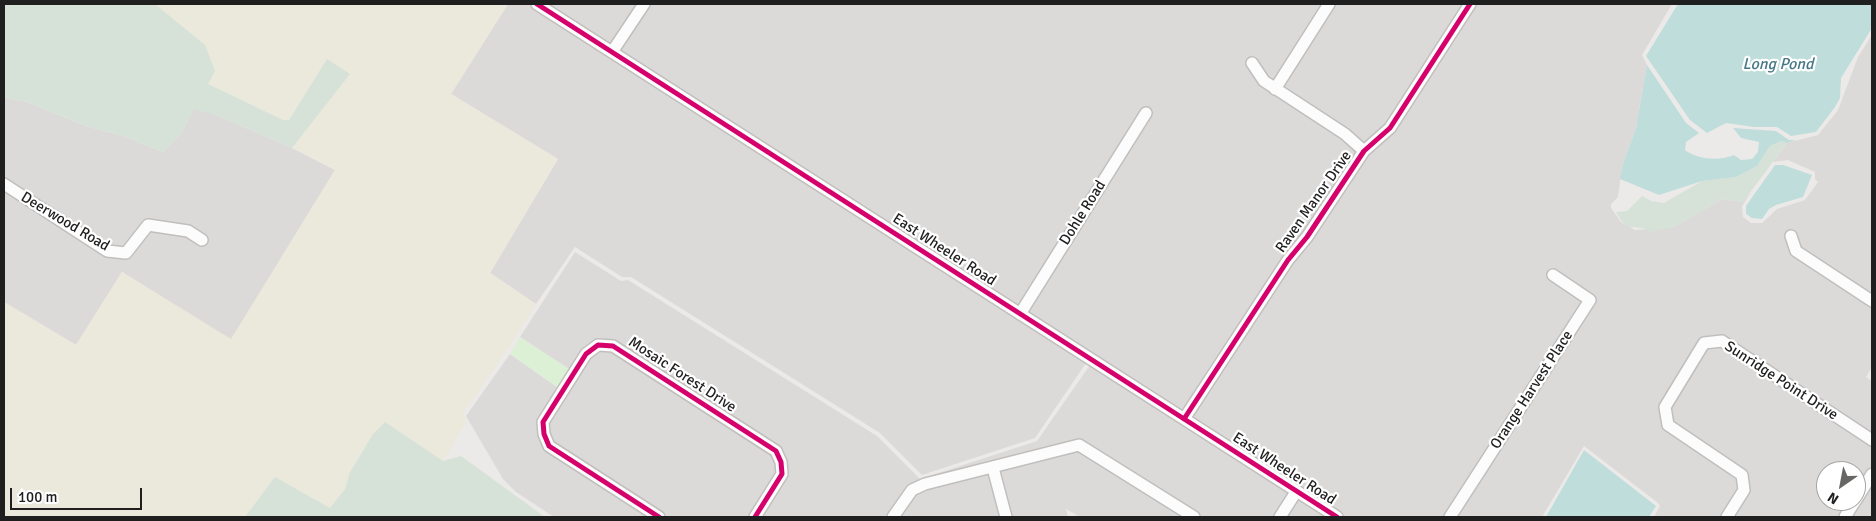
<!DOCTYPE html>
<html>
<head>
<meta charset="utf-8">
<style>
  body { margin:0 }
  #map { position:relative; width:1876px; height:521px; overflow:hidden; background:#eceae8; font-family:Signika,sans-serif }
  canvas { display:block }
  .frame { position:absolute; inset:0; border:5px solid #1f1f1f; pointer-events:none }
  .north { position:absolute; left:1816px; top:461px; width:50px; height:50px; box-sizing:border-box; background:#fff; border:1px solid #a5a5a5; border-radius:50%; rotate:213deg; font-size:14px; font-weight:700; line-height:20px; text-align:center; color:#1f1f1f }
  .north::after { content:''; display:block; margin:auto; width:18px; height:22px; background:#676665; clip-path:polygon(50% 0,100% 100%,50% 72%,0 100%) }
  .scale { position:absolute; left:10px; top:488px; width:132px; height:22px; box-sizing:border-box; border:2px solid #1f1f1f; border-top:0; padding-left:6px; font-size:15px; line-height:18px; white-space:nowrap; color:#1f1f1f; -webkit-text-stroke:4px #fff; paint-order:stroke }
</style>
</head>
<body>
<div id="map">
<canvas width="1876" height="521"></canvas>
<div class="frame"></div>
<div class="north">N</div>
<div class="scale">100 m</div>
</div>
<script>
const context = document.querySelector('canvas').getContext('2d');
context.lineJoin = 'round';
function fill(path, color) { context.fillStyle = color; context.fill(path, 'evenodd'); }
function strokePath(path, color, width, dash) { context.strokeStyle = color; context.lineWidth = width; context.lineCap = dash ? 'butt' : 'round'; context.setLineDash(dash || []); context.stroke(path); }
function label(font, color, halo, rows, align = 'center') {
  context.font = font + ' Signika,sans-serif'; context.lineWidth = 4.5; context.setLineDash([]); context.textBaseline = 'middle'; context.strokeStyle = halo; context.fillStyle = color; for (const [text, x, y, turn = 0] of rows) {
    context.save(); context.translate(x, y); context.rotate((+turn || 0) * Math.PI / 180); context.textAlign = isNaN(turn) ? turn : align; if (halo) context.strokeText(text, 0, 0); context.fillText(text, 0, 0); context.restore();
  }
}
fill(new Path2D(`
  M508,4H528L1086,363L1035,438L922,475L880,433L631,277H622L575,247L536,304L490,273L558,159L451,94Z
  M547,4H639L611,45Z
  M650,4H1324L1274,82L1268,77L1254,56L1246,63L1261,85L1342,138L1358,153L1183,412L1026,312L1152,111L1145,106L1019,307L619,49Z
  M1335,4H1465L1387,125L1364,145L1282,87Z
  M1476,4H1672L1642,55L1647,65L1636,128L1622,167L1618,197L1611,204V208L1621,222L1635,230L1674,227L1722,199L1743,202L1751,191L1742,207L1743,217L1751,223H1762L1777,209L1805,200L1818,182L1815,179V172L1788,160L1773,162L1787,143L1818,135L1838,110L1858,57L1872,35V294L1800,248L1794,229L1785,233L1793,255L1872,307V367L1866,377L1872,381V434L1724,337L1704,338L1661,405L1663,427L1738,478L1739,490L1721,517H1654L1660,506L1658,503L1584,446L1542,517H1346L1191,417L1292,263L1367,155L1394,130Z
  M4,97L27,102L86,126L123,136L163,152L181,134L194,108L219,116L292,148L335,170L231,340L122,272L76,345L4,302V190L125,258L150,230L186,235L203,247L209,239L191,226L149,220L124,248L109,246L4,178Z
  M575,252L621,281L628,280L877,436L920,479L1037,441L1090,365L1325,517H1080L1066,509L1068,517H554L516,492L503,479L466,416L510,354L560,389L572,371L520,337Z
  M1720,346L1872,446V465L1856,491V471H1826V501H1850L1839,517H1732L1747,473L1672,422L1670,408L1706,348Z
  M1872,482V517H1850Z`), '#dcdad9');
fill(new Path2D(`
  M155,4H508L451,94L558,159L490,273L536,304L506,352L463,413L466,423L443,461L384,422L361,452L350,472L345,489L330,508L275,477L245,517H4V302L76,345L122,272L231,339L335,170L292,148L350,74L327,60L288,120H283L207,84L205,45Z`), '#ebe8dc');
fill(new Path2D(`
  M4,4H155L205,45L215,71L208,84L283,120H289L327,59L350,74L292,148L219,116L194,109L181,134L163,152L123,136L86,126L27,102L4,97Z
  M1781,141L1787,143L1743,202L1722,199L1674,227L1651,232C1637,222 1629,237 1616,212L1627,211L1642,196L1651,201L1664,203L1702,181L1736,177L1757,166L1770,146Z
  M385,422L443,461L461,456L545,517H245L275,477L330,508L345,489L350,472L373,434Z`), '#d6e2d8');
fill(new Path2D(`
  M520,337L572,371L560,389L510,354Z`), '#dcf0d6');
fill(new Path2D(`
  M1678,4H1872V28L1841,78L1840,98L1835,107L1816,132L1791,136L1777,127H1754L1726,123L1707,133L1690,120L1646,56Z
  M1647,65L1686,123L1699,133L1686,142L1685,150C1697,160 1721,161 1734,155L1741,160L1752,159L1758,152L1759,142L1741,138L1733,128L1776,131L1789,140H1796L1787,143L1781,141L1770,146L1757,166L1736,177L1702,181L1659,195L1620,179L1622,167L1636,128Z
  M1775,165H1783L1812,175L1803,197L1776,205L1769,209L1762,219L1752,218L1746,214V206Z
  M1584,450L1656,506L1649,517H1546Z`), '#bedddb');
const minor = new Path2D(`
  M537,4L1337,517
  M612,52L644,4
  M1252,63L1264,81L1345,134L1364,151
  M1275,89L1329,4
  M4,184L107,251L126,253L148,225L188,231L202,240
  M1791,236L1796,251L1872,301
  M1020,314L1146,113
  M1184,419L1288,260L1307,237L1364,151L1390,128L1470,4
  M993,468L1006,517
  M1856,500L1872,474
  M659,517L549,446L544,434L543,422L586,354L598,345L613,346L776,451L781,462L782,474L755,517
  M893,517L912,490L925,484L1079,445L1194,517
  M1280,517L1296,492
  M1450,517L1590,300L1553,275
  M1727,517L1744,490L1742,475L1668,425L1665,407L1704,343L1722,341L1872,440
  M1845,517L1855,501`);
strokePath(minor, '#c0bfbe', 14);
strokePath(minor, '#fcfcfc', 11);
strokePath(new Path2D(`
  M537,4L1337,517
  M1184,419L1288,260L1307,237L1364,151L1390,128L1470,4
  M659,517L549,446L544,434L543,422L586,354L598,345L613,346L776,451L781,462L782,474L755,517`), '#d6006c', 5);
label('15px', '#1f1f1f', '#fff', [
  ["Raven Manor Drive",1314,202,-55],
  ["Dohle Road",1083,213,-58],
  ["Deerwood Road",65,222,31],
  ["East Wheeler Road",944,250,33],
  ["Mosaic Forest Drive",682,375,33],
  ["Sunridge Point Drive",1781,381,33],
  ["Orange Harvest Place",1532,390,-57],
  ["East Wheeler Road",1284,469,33]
]);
label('italic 16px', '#477887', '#fff', [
  ["Long Pond",1778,65]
]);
</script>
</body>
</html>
